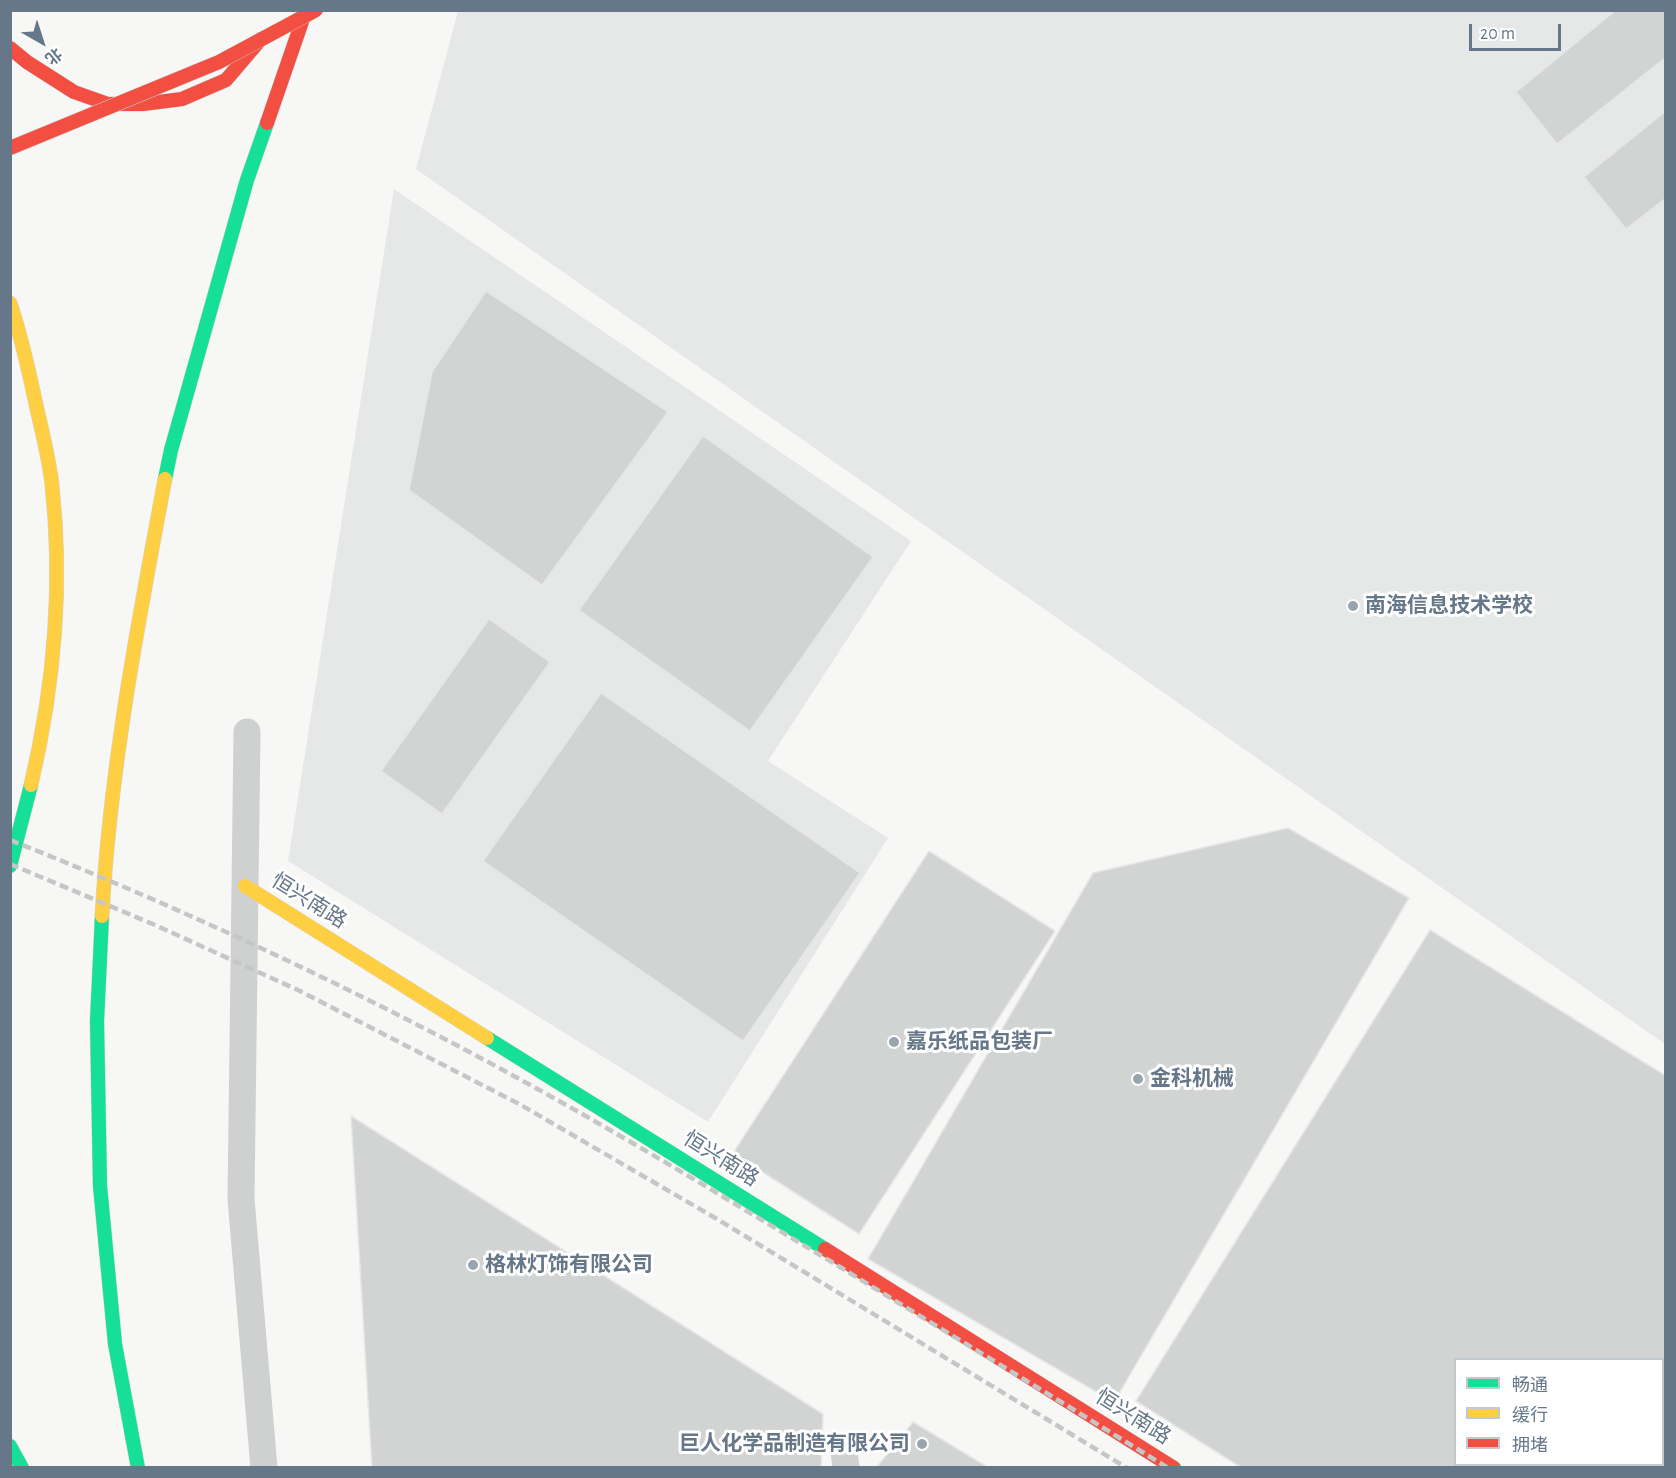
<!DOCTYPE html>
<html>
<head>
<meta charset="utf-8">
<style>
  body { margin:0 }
  #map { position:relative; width:1676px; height:1478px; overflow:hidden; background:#f7f7f6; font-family:"Alegreya Sans","Noto Sans SC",sans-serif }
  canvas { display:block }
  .frame { position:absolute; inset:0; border:12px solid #657788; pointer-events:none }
  .legend { position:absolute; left:1454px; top:1358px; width:210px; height:108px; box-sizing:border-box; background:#fff; border:2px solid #c1c9cf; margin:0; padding:8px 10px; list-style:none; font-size:18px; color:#657788 }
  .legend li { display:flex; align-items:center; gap:12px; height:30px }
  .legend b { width:30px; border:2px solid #c1c9cf }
  .north { position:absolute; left:12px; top:12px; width:60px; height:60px; -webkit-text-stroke:4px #fff; paint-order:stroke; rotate:141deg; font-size:16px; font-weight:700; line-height:24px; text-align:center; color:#657788 }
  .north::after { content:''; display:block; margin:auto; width:21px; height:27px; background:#657788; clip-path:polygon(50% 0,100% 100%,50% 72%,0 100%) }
  .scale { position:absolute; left:1469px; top:24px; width:92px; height:27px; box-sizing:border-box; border:3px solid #657788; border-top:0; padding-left:8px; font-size:18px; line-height:21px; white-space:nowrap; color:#657788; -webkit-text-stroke:4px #fff; paint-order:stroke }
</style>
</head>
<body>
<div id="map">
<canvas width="1676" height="1478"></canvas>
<div class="frame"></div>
<ul class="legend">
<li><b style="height:8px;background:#16e098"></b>畅通</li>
<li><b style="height:8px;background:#ffcf43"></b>缓行</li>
<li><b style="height:8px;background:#f24e42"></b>拥堵</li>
</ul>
<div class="north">北</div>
<div class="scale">20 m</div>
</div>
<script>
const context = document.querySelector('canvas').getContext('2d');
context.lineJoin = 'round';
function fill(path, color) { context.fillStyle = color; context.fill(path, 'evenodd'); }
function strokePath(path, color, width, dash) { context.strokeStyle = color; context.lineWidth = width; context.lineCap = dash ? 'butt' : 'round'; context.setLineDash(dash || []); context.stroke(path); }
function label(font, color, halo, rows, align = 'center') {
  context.font = font + ' "Alegreya Sans","Noto Sans SC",sans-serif'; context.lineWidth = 6; context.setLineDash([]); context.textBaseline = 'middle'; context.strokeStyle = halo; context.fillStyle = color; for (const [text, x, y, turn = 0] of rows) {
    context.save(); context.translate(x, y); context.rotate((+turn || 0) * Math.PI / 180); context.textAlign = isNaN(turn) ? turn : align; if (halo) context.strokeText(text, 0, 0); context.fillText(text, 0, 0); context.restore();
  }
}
fill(new Path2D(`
  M458,11H1665V1044L416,169Z
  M394,189L911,541L768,761L888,838L708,1122L288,861Z`), '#e6e7e7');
const building = new Path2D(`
  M1616,10H1666V57L1557,144L1516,92Z
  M1666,111V198L1626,229L1584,177Z
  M486,291L668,412L542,585L409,490L432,372Z
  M703,436L873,557L750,731L579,610Z
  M489,619L550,662L442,814L381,771Z
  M601,693L860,873L743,1041L483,861Z
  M1288,828L1409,898L1114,1402L868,1259L1093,873Z
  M929,851L1055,931L859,1234L733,1153Z
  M1430,930L1666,1076V1413L1662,1418V1360H1456V1464H1633L1632,1468H1242L1136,1401Z
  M351,1116L823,1414L821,1468H372Z
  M913,1422L989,1468H876Z
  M1666,1453V1468H1656L1658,1464H1662V1458Z`);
fill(building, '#d2d3d3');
strokePath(building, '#e6e6e6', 1.5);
const fast = new Path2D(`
  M165,479L171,450L247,180L267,123
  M10,866L31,785
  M102,916L97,1021L100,1186L115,1344L138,1468
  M487,1038L825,1249
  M10,1446L22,1468`);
const slow = new Path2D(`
  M10,303C21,335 28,367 35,400C41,428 49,457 52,485C63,585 54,687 31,785
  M245,886L487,1038
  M102,916C110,769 138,623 165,479`);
const jam = new Path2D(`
  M10,48L27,62L74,92L108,104H143L182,99L226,80L261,39
  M267,123L306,10
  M825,1249L1174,1468`);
strokePath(fast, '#d4d5d6', 15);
strokePath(slow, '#d4d5d6', 15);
strokePath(jam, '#d4d5d6', 15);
strokePath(new Path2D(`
  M247,732L241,1199L264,1468
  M844,1451L846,1468`), '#cfd1d1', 27);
strokePath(fast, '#16e098', 14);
strokePath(slow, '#ffcf43', 14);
strokePath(jam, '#f24e42', 14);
strokePath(new Path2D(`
  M10,840C189,911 364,993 532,1086C636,1143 738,1206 840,1267C949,1334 1059,1400 1168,1468
  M10,864L155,925L300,991L521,1105L717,1219L1127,1468`), '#c5c7c7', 4.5, [9, 4.5]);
const jamBridge = new Path2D(`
  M10,148L219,62L316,10`);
strokePath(jamBridge, '#d3d5d5', 15, []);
strokePath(jamBridge, '#f24e42', 14);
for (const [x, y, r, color] of [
  [1353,606,6,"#98a4ae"],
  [894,1042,6,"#98a4ae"],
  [1138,1079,6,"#98a4ae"],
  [473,1265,6,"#98a4ae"],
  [922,1444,6,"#98a4ae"]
]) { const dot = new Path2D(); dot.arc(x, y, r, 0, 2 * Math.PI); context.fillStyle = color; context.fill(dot); strokePath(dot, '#fff', 2); }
label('bold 21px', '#657788', '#fff', [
  ["南海信息技术学校",1365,606],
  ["嘉乐纸品包装厂",906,1042],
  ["金科机械",1150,1079],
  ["格林灯饰有限公司",485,1265],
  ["巨人化学品制造有限公司",910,1444,"right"]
], 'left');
label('21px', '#657788', '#fff', [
  ["恒兴南路",309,901,32],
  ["恒兴南路",721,1159,32],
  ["恒兴南路",1133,1417,32]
]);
</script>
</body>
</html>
